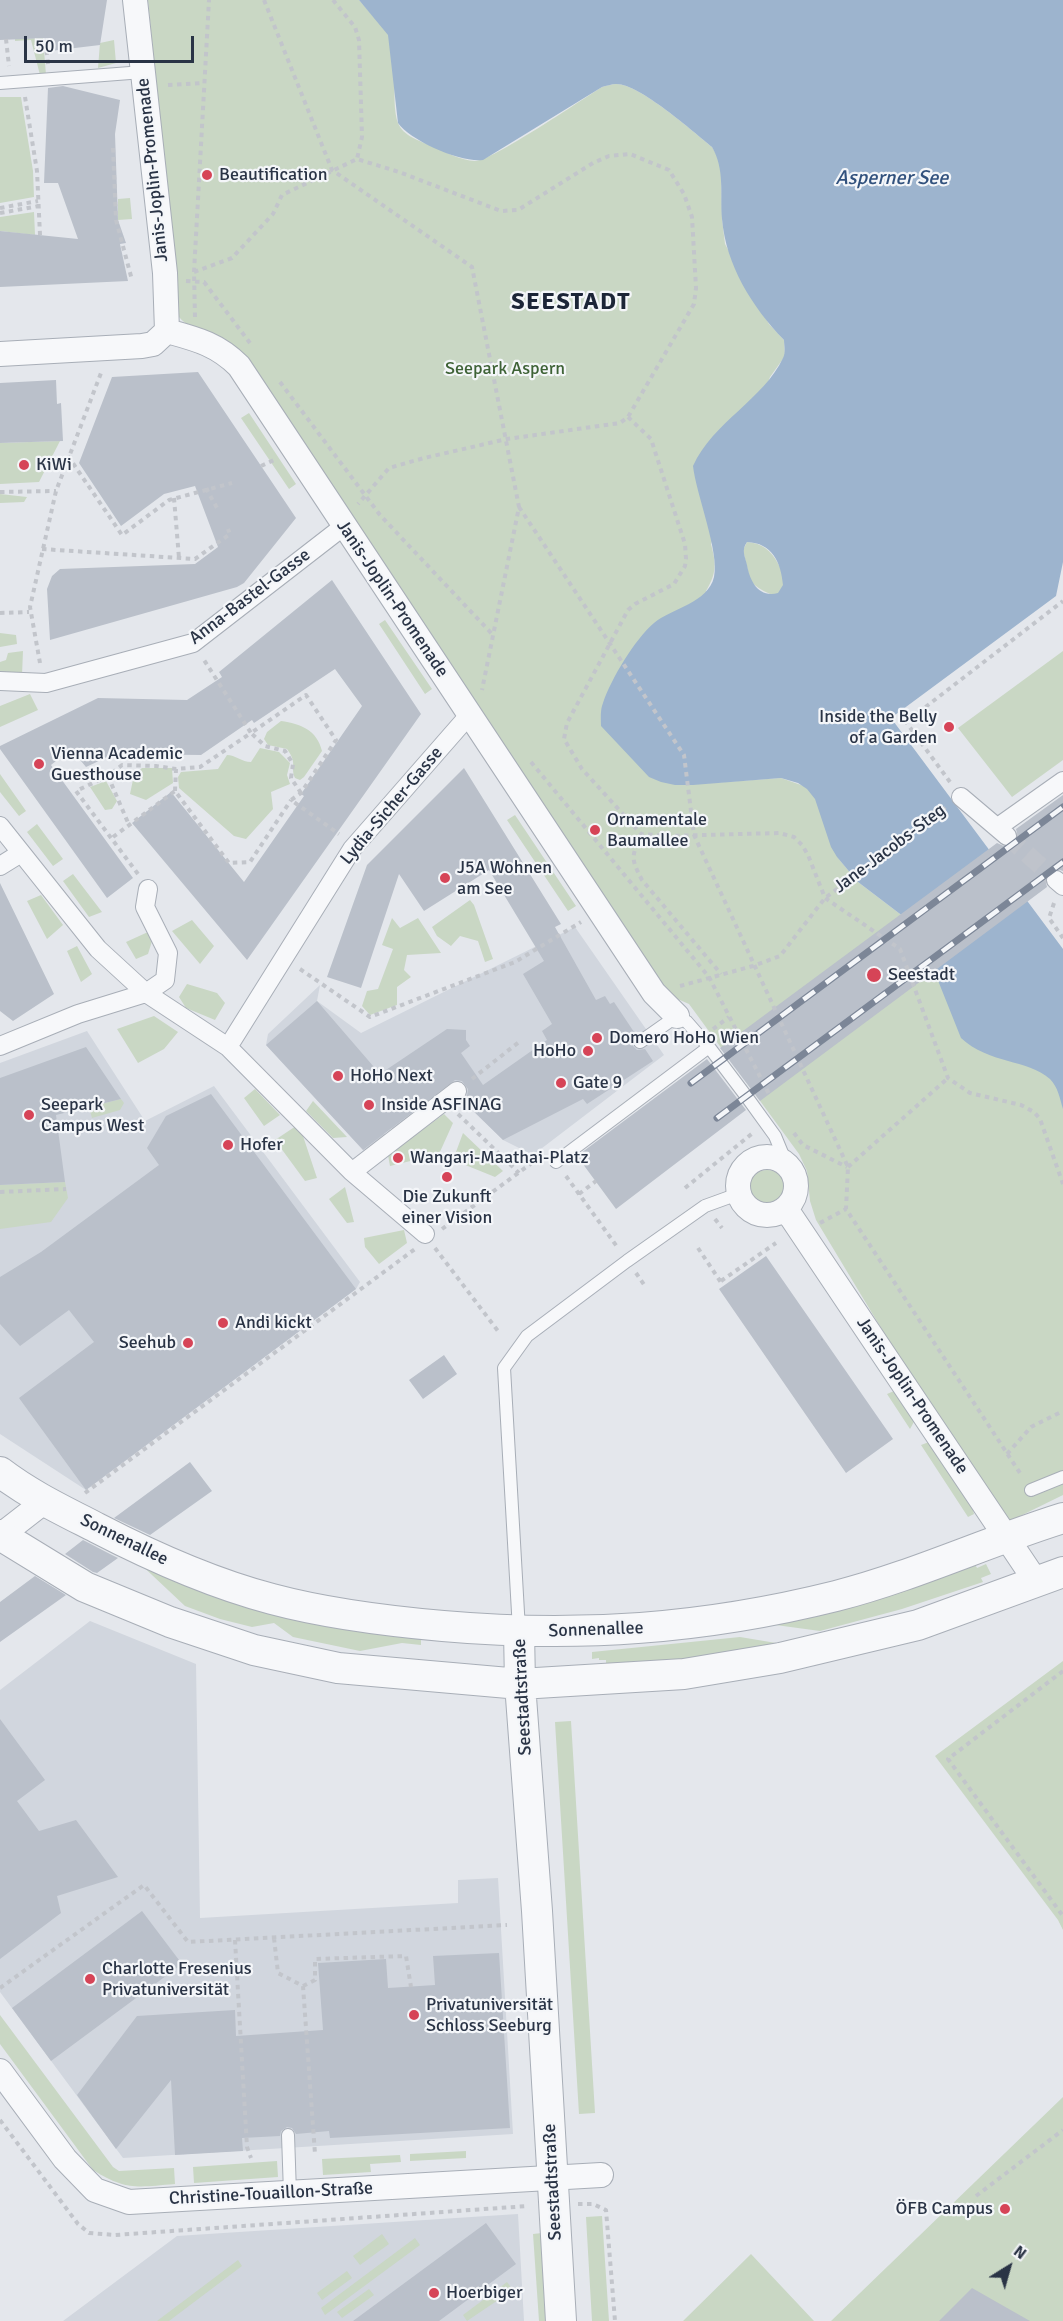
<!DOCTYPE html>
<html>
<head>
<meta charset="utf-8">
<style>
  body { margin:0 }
  #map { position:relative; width:1063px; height:2321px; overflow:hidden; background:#e4e7ec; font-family:Signika,sans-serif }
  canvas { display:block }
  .north { position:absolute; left:979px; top:2237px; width:60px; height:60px; -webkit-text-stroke:4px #f4f6f9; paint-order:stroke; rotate:37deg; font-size:16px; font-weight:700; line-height:24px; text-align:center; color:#2a3446 }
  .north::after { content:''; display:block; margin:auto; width:21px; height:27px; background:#2a3446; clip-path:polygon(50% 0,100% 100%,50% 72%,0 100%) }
  .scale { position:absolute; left:24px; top:36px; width:170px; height:27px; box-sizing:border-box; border:3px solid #2a3446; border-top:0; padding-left:8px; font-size:18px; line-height:21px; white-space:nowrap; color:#2a3446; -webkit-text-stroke:4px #f4f6f9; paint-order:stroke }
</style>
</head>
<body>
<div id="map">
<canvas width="1063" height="2321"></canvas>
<div class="north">N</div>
<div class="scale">50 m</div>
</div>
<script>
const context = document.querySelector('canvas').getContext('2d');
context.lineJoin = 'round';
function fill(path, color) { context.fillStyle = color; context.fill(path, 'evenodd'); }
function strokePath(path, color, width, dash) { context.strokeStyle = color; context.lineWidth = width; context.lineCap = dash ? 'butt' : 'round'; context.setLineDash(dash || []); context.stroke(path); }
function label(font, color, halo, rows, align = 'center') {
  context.font = font + ' Signika,sans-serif'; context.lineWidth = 4.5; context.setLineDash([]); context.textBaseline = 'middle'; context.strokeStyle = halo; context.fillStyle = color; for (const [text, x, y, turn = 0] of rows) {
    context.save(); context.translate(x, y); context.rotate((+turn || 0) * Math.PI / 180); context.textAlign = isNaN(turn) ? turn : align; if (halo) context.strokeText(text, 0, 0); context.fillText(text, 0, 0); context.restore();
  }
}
fill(new Path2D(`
  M575,927L664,1055L533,1155L503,1140L462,1100L457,1091L418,1110L415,1107L411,1111L413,1114L392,1129L389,1126L383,1132L385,1135L364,1151L266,1045L268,1034L320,985L317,1001L361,1033Z
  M87,1031L145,1121L214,1086L360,1282L356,1289L86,1490L0,1434V1063Z
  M90,1621L196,1664L200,1918L458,1903V1880L498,1878L513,2134L123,2158L0,1992V1690Z
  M518,2214L524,2321H63L177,2236Z`), '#d1d6de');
fill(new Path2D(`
  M148,0H359L382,26L400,22C398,46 390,102 398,123C403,136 420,141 432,146C444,151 461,161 475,161C492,161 581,100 602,87C606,86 612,84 616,84C638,83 694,132 712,147L718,157L721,169L722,219L725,244L769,324L784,340L785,356L770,377L711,544C716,563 717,573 706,591L682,785L781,778L818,791L838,858L858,882L904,917L1063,1083V1495L1008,1522L887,1338L816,1220L810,1201L807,1171L799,1154L689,1004L666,994L241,353C222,328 193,335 179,317Z
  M43,38L46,75H40L31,40L15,41V39Z
  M114,40L116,63L98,68L100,43Z
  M0,97H21L33,171L34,197L0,203Z
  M130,198L132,219L118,220V199Z
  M34,212L35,235L0,231V217Z
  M249,413L296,484L289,489L241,418Z
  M60,441L39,482L0,484V443Z
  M0,494L27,497L24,502L0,503Z
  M747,542C778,544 783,576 792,601C777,596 760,593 750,580L743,550Z
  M385,620L432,689L425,694L379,624Z
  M0,633L16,635L17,644L0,647Z
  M23,651L22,675L0,681V662L6,660L8,653Z
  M1063,651V760L1012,797L958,728Z
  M30,694L38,710L0,727V706Z
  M281,721C301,724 317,730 322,751L304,777L300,780L295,778C290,767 298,764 287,749L268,745L264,739L267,732Z
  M260,748L279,752L290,763L287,775L290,784L271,792L273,809L246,839L234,836L179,788L178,777L181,772L218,769L227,755C235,755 242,762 251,762Z
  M142,768H172L173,783L146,800L130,794L134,775Z
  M0,774L26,811L19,816L0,792Z
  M106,781L117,801L112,809L105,810L90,787Z
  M515,815L576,906L568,911L507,820Z
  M37,824L63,859L53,866L27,832Z
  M73,874L102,912L89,917L63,881Z
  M41,895L63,925L47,939L27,901Z
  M470,900L474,905L493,959L485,962L478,941L460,936L451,946L437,936L432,927Z
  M392,918L400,928L418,918L441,953L407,955L404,970L411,977L397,987V1005L370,1015L362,1006L367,991L378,989L393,949L382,945Z
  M192,920L214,946L200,964L172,931Z
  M148,932L153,938L148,954L136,959L126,942Z
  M77,946L92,974L81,982L67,951Z
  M187,984L217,993L225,1003L215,1020L186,1008L179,997Z
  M154,1016L178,1032L164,1049L138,1063L117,1029Z
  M255,1089L280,1115L264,1126L244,1098Z
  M121,1099L124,1103L120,1110L92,1118L89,1107Z
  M313,1101L347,1137L333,1138L306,1111Z
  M444,1114L453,1123L439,1154L390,1166L388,1155Z
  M299,1124L317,1178L305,1181L275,1140Z
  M463,1133L503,1171L495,1177L453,1160Z
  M749 1188a18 18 0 1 1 36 0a18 18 0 1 1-36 0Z
  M65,1182L68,1198L51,1222L0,1229V1185Z
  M345,1187L354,1222L347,1223L329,1199Z
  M404,1230L407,1243L379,1264L365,1247L364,1238Z
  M894,1391L915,1420L910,1429L887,1394Z
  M929,1442L972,1506L974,1514L968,1517L921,1445Z
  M135,1559L421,1636V1645L402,1643L360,1651L293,1637L274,1623L252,1627L220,1619L185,1606Z
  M974,1562L977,1568L986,1564L991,1574L981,1578L983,1582L902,1609L820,1631L761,1623Z
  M740,1637L800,1647L761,1655L614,1663L606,1664V1660H599V1658L592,1659V1652Z
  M1063,1661V1930L1058,1920L935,1756Z
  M571,1721L595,2113L579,2114L555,1722Z
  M0,2015L113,2167L119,2171L174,2168L175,2184C138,2187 126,2191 93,2170L0,2044Z
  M1063,2097V2321H831Z
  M466,2151V2158L410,2161V2154Z
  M400,2155L401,2162L370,2164L371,2172L323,2175L322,2159Z
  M277,2161L278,2177L194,2183L193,2167Z
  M602,2216L609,2321H592L586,2217Z
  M542,2233L547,2321H539L533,2234Z
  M382,2234L389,2244L360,2265L353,2256Z
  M415,2238L420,2245L325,2315L321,2308Z
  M751,2254L814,2321H683Z
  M238,2260L242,2266L169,2321H157Z
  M347,2271L352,2278L322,2300L317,2293Z
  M507,2282L513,2290L467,2321L463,2315Z
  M369,2289L374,2295L342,2318L337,2312Z`), '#c9d7c4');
fill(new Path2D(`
  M359,0H1063V562L1056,596L891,718L1063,949V1109C1060,1099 1058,1087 1050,1079C1027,1059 989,1064 961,1038L921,938L904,917L858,882L837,857L831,847L815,799L807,789L798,783L781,778L693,785H675L661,782L649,777L601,726C601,719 600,710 603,703C611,679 635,639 654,623C672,608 708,603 714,577C720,553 696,494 693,466C713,422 764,399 783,358C786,353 784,345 784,340C752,307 726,265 722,219C720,194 725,169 712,147C694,132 638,83 616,84C612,84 606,86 602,87L483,160C461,163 411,141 398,123L388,35ZM747,542C772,543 781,562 783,585L778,593C758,598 750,581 747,565C745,556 741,550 747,542Z`), '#9db4ce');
fill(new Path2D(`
  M0,0H107L100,45L50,51L47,38L0,40Z
  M63,86L120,100L115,134L118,220L126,243L120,244L128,281L0,287V231L78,239L58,183H44L48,88Z
  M198,372L296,518L244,583L237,587L50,640L47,589L52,576L60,569L195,564L218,547L195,486L164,494L121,526L79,463L112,377Z
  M56,380L57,404L61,403L63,441L0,443V383Z
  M332,580L421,714L247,960L132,823L171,792L244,882L304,796L301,794L362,706L335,669L254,723L252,720L201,755L114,754L86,767L71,749L51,765L133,878L107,898L0,749V746L98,698L187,700L222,677L219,672Z
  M464,768L561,924L555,927L596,1000L605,996L610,1004L614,1002L636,1035L632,1039L633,1046L637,1050L645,1049L653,1061L587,1104L583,1099L503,1140L463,1101L467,1096L468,1089L462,1081L455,1080L363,1150L266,1045L317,1001L380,1074L447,1029L466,1030V1040L470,1046L461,1053L483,1085L547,1040L542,1031L552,1024L523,974L544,961L489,870L424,911L399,874L361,988L327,977L367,865Z
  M1063,795V871L1057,869L1048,872L1045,879L1047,887L760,1101L720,1048L997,843L1006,847L1015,844L1018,837L1016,829Z
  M0,883L54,994L13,1021L0,1011Z
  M86,1047L121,1099L56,1115L65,1182L0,1185V1078Z
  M707,1059L746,1110L616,1209L577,1156Z
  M211,1094L356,1289L86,1490L19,1398L94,1342L69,1310L20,1346L0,1324V1277L41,1252L159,1165L147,1148L166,1116Z
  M766,1256L893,1439L846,1473L719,1289Z
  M444,1355L457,1374L423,1399L409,1380Z
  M190,1462L212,1491L150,1535L114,1518Z
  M83,1540L110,1554L118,1558L97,1573L93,1572L65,1554Z
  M35,1576L66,1595L0,1642V1602Z
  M0,1719L45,1780L17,1801L39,1831L76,1820L118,1877L57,1896L61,1913L0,1959Z
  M142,1911L182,1964L51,2061L12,2008Z
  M499,1953L510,2128L330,2138L329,2131L296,2134L292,2128L287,2127L281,2131L280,2136L242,2138L243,2151L175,2155L171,2080L116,2149L77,2095L137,2016L235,2010L236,2036L323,2030L318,1963L386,1959L388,1988L435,1985L433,1956Z
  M486,2223L516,2264L439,2321H353Z
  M972,2288L1030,2321H939Z`), '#bac0ca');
strokePath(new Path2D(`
  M1007,836L1056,880`), '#bfc3cb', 18, [18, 9]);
const service = new Path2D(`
  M0,83L143,72
  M640,1042L677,1016L687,1022L709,1047L749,1100L775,1136L787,1165
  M556,1162L709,1047
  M1031,1490L1063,1477
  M519,1630L504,1368L527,1336L627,1261L705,1206L738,1194
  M288,2135L290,2193`);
const pedestrian = new Path2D(`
  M0,681L46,683L193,643L344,526
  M961,797L1007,836
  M0,826L98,949L146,993L228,1047L352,1172L425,1234
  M998,827L1063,781
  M0,866L21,853
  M1056,880L1063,886
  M0,1046L78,1014L146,993L165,980L168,953L145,907L148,889
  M228,1047L352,849L470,714
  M352,1172L457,1091`);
const minor = new Path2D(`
  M135,0L165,273L167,331
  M167,331C196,339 217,344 239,366L654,993L677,1016
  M0,354L142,346L153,344L167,331
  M738 1186a29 29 0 1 1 58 0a29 29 0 1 1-58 0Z
  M786,1209L1037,1583
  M0,1536L45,1501
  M0,2071L65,2159L95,2190L129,2202L601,2175`);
const tertiary = new Path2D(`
  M0,1472C30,1495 64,1511 97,1528C153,1557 211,1583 272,1599C328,1614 386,1621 443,1626C578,1638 704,1629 836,1596C914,1576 986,1542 1063,1518
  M0,1535L85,1587L170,1622L254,1650L338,1668L520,1684L684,1674L780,1658L918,1625L1063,1572
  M519,1631L520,1684L537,1911L561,2321`);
strokePath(service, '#a8aeb7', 14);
strokePath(pedestrian, '#a8aeb7', 20);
strokePath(minor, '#a8aeb7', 26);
strokePath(tertiary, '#a8aeb7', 32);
strokePath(new Path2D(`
  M264,0L332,170L472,267L519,507L482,690
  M333,0L355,27L359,40L362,137L357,159
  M6,39L9,66
  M48,64L46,46H49
  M168,85L203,83
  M25,97L37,171L40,235
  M113,148L116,220L132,280
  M0,208L38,201
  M0,213L39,206
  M194,272L232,258L273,214L282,195L357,159L399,172L501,211L518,210L593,163L609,156L630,154L669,170L684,194L692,217L696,288L694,304L628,417L620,423L507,439L424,458L389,468L358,504
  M186,281L204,282L250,343
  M195,317L194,272L209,0
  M280,382L380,515L493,635
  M628,417L651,439L685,544L686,559L685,566L674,584L635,604L628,610L567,723L564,739L582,769L641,834L668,836L779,833L794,837L802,845L808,855L825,898L900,949L948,1078L970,1093L1021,1105L1034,1112L1040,1119L1063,1184
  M68,456L122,535L169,500L232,483
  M261,466L274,460
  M209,489L207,490L217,508
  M0,492L56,491
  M174,498L179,558
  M519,507L684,755L694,835L848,1167L846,1209L1022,1476
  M42,549L195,559L230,534L228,529
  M0,613L29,612
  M40,663L30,607L56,491L101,373
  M531,762L709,977L770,1096
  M108,776L129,825
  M950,782L906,722L1063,601
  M175,791L176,769
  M301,793L291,778L293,764L285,751L265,746L251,733L306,695L336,740L301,793L291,800L339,834
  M641,834C632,857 630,857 642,880L721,974
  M113,837L175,791L229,863L250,862L291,800
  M138,874L76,791L108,776L122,765L156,766L176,769L200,767L251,733L204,660
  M1054,903L1049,918L1063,938
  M300,969L370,1017L515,962L581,922
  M680,986L753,966L780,956L825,898L946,807
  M713,1029L729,1017
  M472,1079L519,1042
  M458,1114L519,1173
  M794,1133L803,1145L847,1167
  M848,1167L948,1078
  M566,1176L618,1248
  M685,1188L754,1132
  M0,1192L66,1189
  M579,1194L596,1181
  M715,1219L722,1228
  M820,1223L846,1209
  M442,1229L540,1157
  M435,1248L498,1331
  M698,1248L722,1284
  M636,1273L645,1286
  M721,1281L776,1243
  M1007,1454L1031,1427L1063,1411
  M85,1493L415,1249
  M1063,1671L948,1759L1063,1916
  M274,1938L278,1973L303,1986L315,2154
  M235,1940L247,2147L251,2158
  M303,1986L315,1980V1959L406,1956L411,1987
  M0,1988L144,1885L188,1942L507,1925
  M0,2120L78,2224L89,2233L115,2235L528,2206
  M976,2196L1063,2130
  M578,2204H593L606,2210L615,2321`), '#c2c5cb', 4, [4.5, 4.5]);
strokePath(service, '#f7f8fa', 12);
strokePath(pedestrian, '#f7f8fa', 18);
strokePath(minor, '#f7f8fa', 24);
strokePath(tertiary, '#f7f8fa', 30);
const rail = new Path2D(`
  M691,1083L1063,807
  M717,1118L1063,862`);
strokePath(rail, '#7c8697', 7);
strokePath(rail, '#f4f6f9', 4.5, [14]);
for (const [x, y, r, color] of [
  [207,175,6,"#d64457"],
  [24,465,6,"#d64457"],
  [949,727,6,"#d64457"],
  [39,764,6,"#d64457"],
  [595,830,6,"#d64457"],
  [445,878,6,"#d64457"],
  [874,975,8,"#d64457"],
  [597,1038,6,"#d64457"],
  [588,1051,6,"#d64457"],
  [338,1076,6,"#d64457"],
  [561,1083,6,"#d64457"],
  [369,1105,6,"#d64457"],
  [29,1115,6,"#d64457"],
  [228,1145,6,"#d64457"],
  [398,1158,6,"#d64457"],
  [447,1177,6,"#d64457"],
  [223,1323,6,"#d64457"],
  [188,1343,6,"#d64457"],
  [90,1979,6,"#d64457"],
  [414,2015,6,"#d64457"],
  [1005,2209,6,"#d64457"],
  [434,2293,6,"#d64457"]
]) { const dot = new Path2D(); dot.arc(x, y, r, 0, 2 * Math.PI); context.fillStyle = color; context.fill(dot); strokePath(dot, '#f4f6f9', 2); }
label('18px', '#2a3446', '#f4f6f9', [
  ["Janis-Joplin-Promenade",153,170,-96],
  ["Anna-Bastel-Gasse",250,597,-37],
  ["Janis-Joplin-Promenade",392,599,56],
  ["Lydia-Sicher-Gasse",392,806,-50],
  ["Jane-Jacobs-Steg",890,849,-37],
  ["Janis-Joplin-Promenade",912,1396,56],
  ["Sonnenallee",124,1540,26],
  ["Sonnenallee",596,1630,-2],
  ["Seestadtstraße",523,1697,-93],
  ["Seestadtstraße",553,2182,-93],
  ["Christine-Touaillon-Straße",271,2194,-3]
]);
label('18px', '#2a3446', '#f4f6f9', [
  ["Beautification",219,175],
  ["KiWi",36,465],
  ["Inside the Belly",937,717,"right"],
  ["of a Garden",937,738,"right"],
  ["Vienna Academic",51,754],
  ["Guesthouse",51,775],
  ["Ornamentale",607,820],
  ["Baumallee",607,841],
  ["J5A Wohnen",457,868],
  ["am See",457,889],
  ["Seestadt",888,975],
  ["Domero HoHo Wien",609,1038],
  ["HoHo",576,1051,"right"],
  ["HoHo Next",350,1076],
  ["Gate 9",573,1083],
  ["Seepark",41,1105],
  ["Campus West",41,1126],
  ["Inside ASFINAG",381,1105],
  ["Hofer",240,1145],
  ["Wangari-Maathai-Platz",410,1158],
  ["Die Zukunft",447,1197,"center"],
  ["einer Vision",447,1218,"center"],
  ["Andi kickt",235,1323],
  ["Seehub",176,1343,"right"],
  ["Charlotte Fresenius",102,1969],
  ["Privatuniversität",102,1990],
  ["Privatuniversität",426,2005],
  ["Schloss Seeburg",426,2026],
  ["ÖFB Campus",993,2209,"right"],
  ["Hoerbiger",446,2293]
], 'left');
label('18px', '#3e6236', '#f4f6f9', [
  ["Seepark Aspern",505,369]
]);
label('italic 20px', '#31517d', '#f4f6f9', [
  ["Asperner See",892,179]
]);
context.letterSpacing = '1.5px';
label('bold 24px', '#1c2537', '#f4f6f9', [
  ["SEESTADT",571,303]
]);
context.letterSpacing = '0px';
</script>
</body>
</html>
